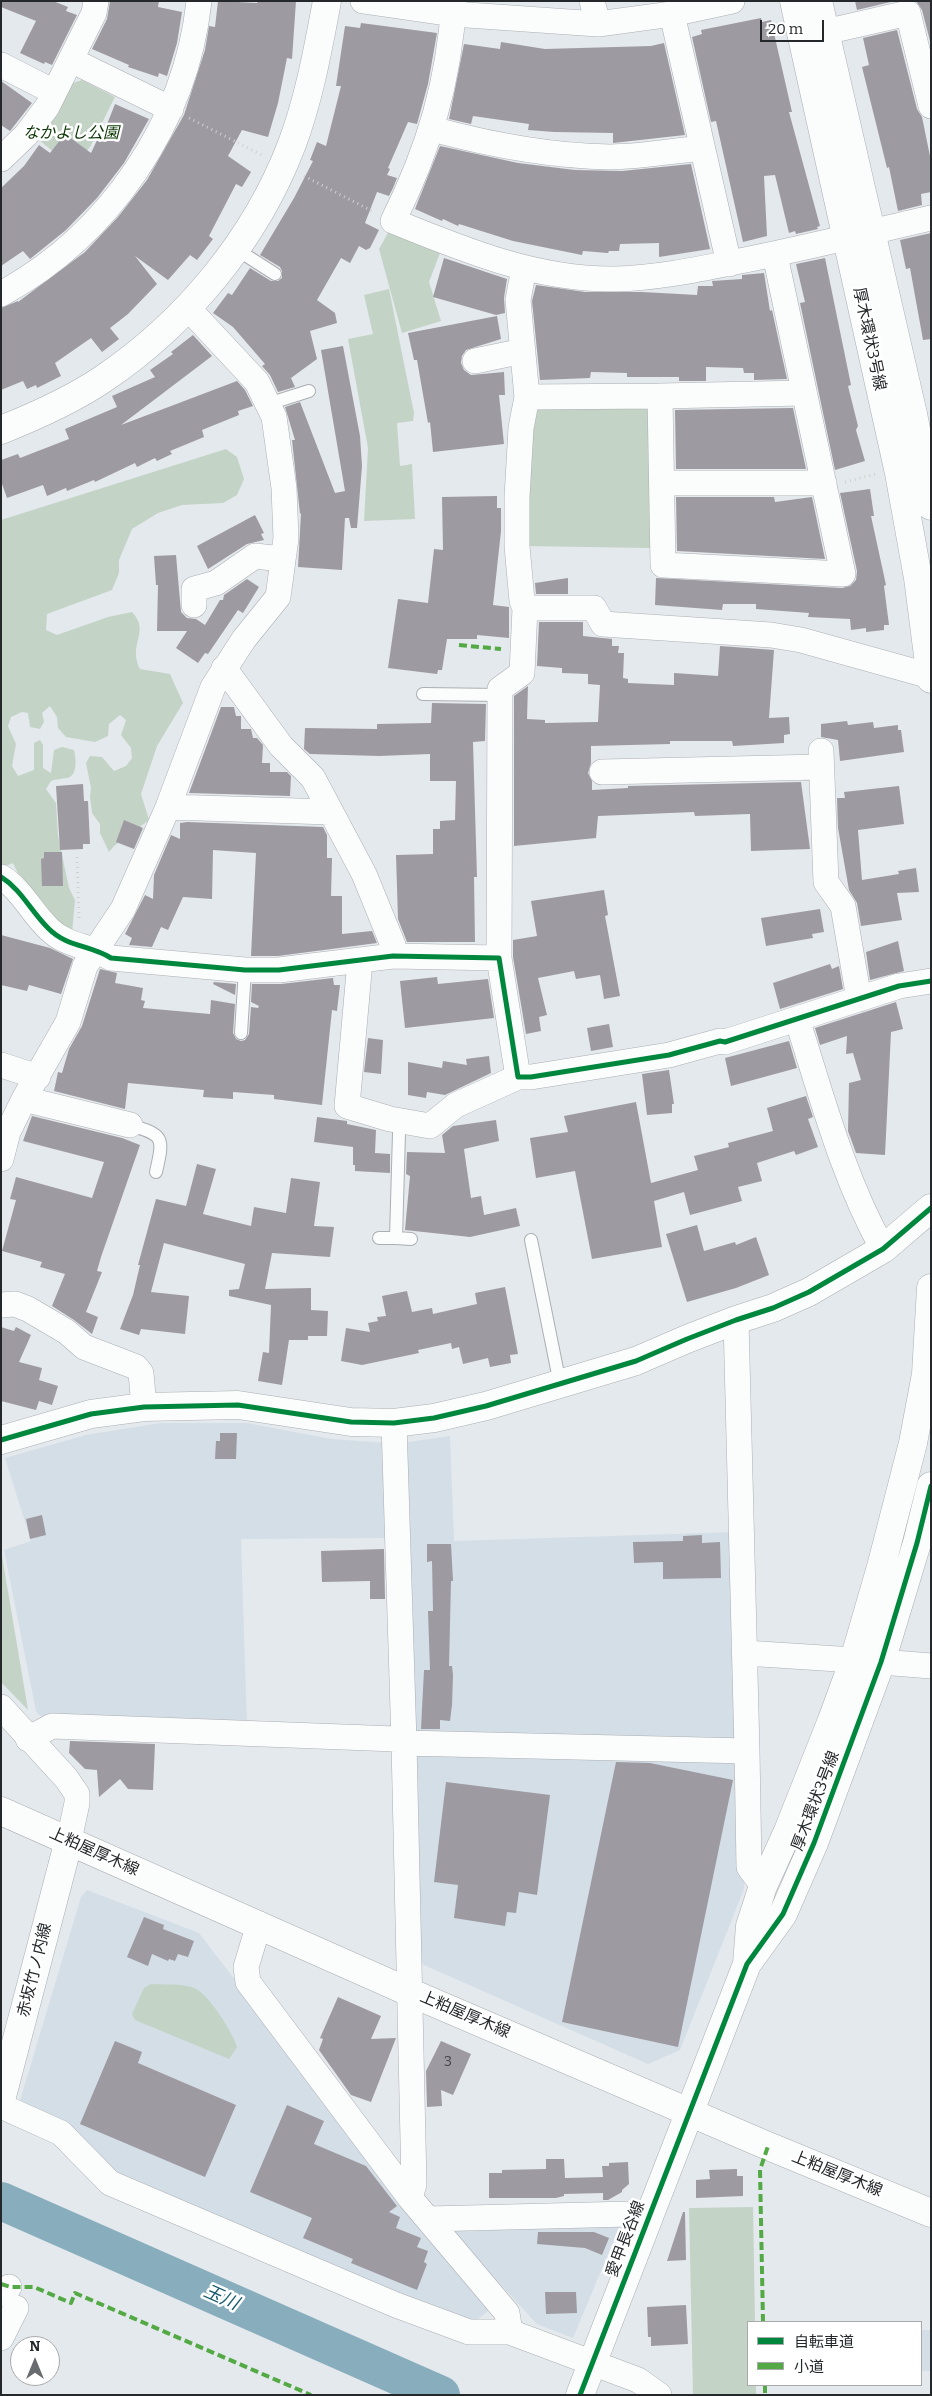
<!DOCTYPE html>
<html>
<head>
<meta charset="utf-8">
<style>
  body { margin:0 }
  #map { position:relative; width:932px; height:2396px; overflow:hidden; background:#e4e9ed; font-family:Bitter,"Noto Sans JP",serif }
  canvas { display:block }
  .frame { position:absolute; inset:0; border:2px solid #25282b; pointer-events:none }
  .legend { position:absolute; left:747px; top:2321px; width:175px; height:65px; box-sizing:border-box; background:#fff; border:1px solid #a8a9aa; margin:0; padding:6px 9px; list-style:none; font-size:15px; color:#25282b }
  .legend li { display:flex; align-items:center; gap:10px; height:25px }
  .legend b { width:25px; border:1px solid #a8a9aa }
  .north { position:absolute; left:10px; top:2336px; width:50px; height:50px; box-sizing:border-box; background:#fff; border:1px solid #a8a9aa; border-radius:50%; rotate:0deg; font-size:14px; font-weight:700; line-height:20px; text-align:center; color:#25282b }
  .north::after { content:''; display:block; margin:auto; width:18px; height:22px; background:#686c6f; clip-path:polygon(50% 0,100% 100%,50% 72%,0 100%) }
  .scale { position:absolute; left:760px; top:20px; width:64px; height:22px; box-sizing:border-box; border:2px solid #25282b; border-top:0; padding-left:6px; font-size:15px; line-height:18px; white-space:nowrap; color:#25282b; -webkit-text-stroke:4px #fff; paint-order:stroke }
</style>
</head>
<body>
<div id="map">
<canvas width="932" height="2396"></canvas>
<div class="frame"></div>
<ul class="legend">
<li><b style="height:6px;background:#00873e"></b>自転車道</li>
<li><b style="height:6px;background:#53aa44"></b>小道</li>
</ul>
<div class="north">N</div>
<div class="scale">20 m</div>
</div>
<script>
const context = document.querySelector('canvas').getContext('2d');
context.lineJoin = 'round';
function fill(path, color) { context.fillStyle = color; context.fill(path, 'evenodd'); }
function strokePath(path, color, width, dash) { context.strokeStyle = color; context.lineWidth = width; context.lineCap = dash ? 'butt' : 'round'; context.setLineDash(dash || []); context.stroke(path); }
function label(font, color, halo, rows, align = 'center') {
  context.font = font + ' Bitter,"Noto Sans JP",serif'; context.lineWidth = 5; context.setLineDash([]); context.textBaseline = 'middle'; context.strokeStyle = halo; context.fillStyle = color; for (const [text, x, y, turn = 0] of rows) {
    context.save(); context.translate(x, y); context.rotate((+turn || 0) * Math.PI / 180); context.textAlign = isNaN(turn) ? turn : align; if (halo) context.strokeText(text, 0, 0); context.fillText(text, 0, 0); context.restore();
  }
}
fill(new Path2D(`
  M161,1423H247L331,1439L388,1443L392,1538L241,1539L247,1728L43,1719L36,1711L4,1550L31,1541L5,1458L86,1435Z
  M450,1436L454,1541L737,1532L735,1742L408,1734L401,1443Z
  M421,1751L732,1762L740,1771L744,1889L680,2050L648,2064L417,1962L411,1757Z
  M87,1890L199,1933L489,2310L471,2325L101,2165L19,2104L81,1897Z
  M623,2218L573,2338L537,2324L491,2274L481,2271L442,2223Z
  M921,2330H931V2371H921Z`), '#d4dee7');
fill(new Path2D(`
  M82,80L115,97L90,147L73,168L39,140L58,112L73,83Z
  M389,231L440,253L429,282L441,321L402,333L379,249Z
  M389,289L414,413L413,421L397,423L400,466L412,464L415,519L364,521L368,448L348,339L373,334L364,295Z
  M530,404L652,405L650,548L524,546Z
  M226,449L237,457L244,479L237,495L223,503L182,505L158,513L132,529L119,560V573L112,590L47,614L46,630L57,635L108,617L132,612C151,632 127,644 140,669L170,674L183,703L157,746L141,794L149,820L114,846L109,852L100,833V824L92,813L90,797L91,788L86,763L90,756L102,757L114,771L126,766L132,758L131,748L121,735L126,720L120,715L109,724L108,736L95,742L66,737L58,728L57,717L50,706L42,713L44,722L40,729L30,727L28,713L22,712L11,717L8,726L16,744L12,766L18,776L34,770V743L40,740L43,745V768L51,773L54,750L62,747L74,750C76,758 78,776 67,778C61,779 56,779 51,781L46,789L56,803L58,836L69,888L75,900L72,934L64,932L22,882L13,863L3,867L1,864V520Z
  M1,1550L28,1710L1,1682Z
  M151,1984C163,1985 182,1983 194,1988C208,1993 233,2033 237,2047L229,2059L135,2020L132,2014L144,1988Z
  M753,2207L755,2322H748V2385H756V2395H693L689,2208Z`), '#c3d3c5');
strokePath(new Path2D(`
  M1,2201L441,2395`), '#88aebd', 38);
fill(new Path2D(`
  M1,1H53L68,7L66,11L77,15L52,65L45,62L44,64L20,53L36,21L1,7Z
  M110,1H159L158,7L182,12L177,43L167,76L159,73L158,77L128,67L129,65L92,49L107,19Z
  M218,1L257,3L258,1H296L292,59L287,58L278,103L268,137L242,130L228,156L251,172L242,187L236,184L209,236L213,239L197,260L190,255L168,280L135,256L157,284L128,314L110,328L119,339L102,352L91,338L55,363L61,376L37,388L36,385L27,389L23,381L1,390V308L18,301V302L85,252L118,217L147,180L184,115L205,50L209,26L215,27Z
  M855,1H895L857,10Z
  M916,1H931V45L922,10Z
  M761,18L762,22L771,20L792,112H789L820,226L817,227L818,229L796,234L795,231L789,233L775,175L764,176L767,236L743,242L716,121L711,122L692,37L702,34L701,30Z
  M361,23L437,33L428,84L417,124L408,122L388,168L390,169L387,175L397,178L393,188L389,196L377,192L365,223L379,230L370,248L366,250L359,246L350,263L341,258L317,300L335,313L337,323L310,331L317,359L291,378L295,387L278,392L270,375L262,366L265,364L233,327L213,313L228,293L232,295L250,268L271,281H278L282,278V271L280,267L260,255L294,198L313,161L310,160L317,142L326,146L341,86H336L345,26L360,28Z
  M897,30L917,109L922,117L931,161V192L921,194L922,205L898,211L889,167L887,168L862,67L869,65L863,38Z
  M501,42L545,49L651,46L664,43L685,135L613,143V133L554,132L528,130L529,124L473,116L471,124L449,119L464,44L500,49Z
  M1,81L32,103L10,131L1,125Z
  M115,104L149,119L124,163L97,198L66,230L30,259L23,251L1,266V188L24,166L39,145L50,153L65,134L91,153L99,136L102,137Z
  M440,146L518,163L575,170L622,171L691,164L710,249L659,257V243L620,244L619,251H609L608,253L583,251L582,255L513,241L459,224L458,226L443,219L442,221L415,209Z
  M931,233V339L923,340L910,268L906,269L900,240Z
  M444,258L507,279L504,298L505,313L496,315L433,297Z
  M825,258L851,385L848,386L858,426L856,430L865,461L835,470L800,303L805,302L796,264Z
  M764,273L770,311L772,310L787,379L754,380V373H744L743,368L706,367V381H679V377H627V373L591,372L590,378L540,380L532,301L536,285L585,292H642L697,295L698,286H713L712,281L742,279V275Z
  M497,316L501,339L466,350L462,356L461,363L464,370L471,375L504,372L505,395H499L504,444L433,452L430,422L428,423L417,360H414L408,333Z
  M193,335L212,356L121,425L237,381L245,390L253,406L238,411L239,415L202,430L204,437L170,451L172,454L157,461L155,458L137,467L135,463L95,482L94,480L67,491L66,488L47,496L43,485L7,498L1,481V460L18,454L20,458L69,439L65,429L117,407L112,396L155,377L150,370L173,354L171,352Z
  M343,346L360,436L362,466L357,528H351L349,518H345L342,570L298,567L301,513L300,514L292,440H295L285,407L300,402L335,493L345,491L321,350Z
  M793,408L806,469H676L675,410Z
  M870,489L874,516H871L886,585L884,586L889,625H884V630L866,632V628L851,630L850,619L808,617L809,613L756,609V604H723L722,610L655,605L656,578L842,588L850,586L856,580L857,571L840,493Z
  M497,496V508H501V531L493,605L509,607V638L477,635V639H447L442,670H438L437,674L388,668L398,599L428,603L434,549L443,550L442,497Z
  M676,497H774L775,502L812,497L825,559L677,551Z
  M255,515L264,533L261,534L264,540L247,544L208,569L197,546Z
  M176,555L181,612L187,618L196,619L205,625L220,600H223L224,595L247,579L259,587L243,613L238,610L208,654L205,653L198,663L176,648L187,631H157L158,585H156L154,556Z
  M568,578V594H536L535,583Z
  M539,622H583V636L612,639V646H619L618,653H624L623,678L628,679V683L674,685V673L718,676L720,646L774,650L769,718L789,717L790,734L784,735V743L733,746L732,741H670V744L591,746V763L588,773L592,781V790L628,788V786L801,782L810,849L751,851L750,814L695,816L694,812L598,816L596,838L514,846V696L528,686L527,719L545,720V723L598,722L600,685L588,684V674L562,673V668L537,666Z
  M432,703L486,704L485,741L473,742L477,877H474L475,942H407L398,919L396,855L433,854V829H440V821L455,820L456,781H430V754L379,756L310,754L304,749L305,728L377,729V724L431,723Z
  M221,707H234L236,716H241V729H251L253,738H257L263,745L262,763H270V772H287L291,776L290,796L189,793Z
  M847,721L848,725L873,722L874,728L898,725V730H901L904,752L840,761L838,740L821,737V724Z
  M83,784L84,801H88L90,844H83V849L60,850L56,786Z
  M899,786L904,824L858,830L862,880L899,874L898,871L916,868L919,892L897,893L902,920L861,926L857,903L849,890L838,828L837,798H845L844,792Z
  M124,820L143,828L134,849L116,842Z
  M187,822L323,827L327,835V858H332L331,896H342V934L372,931L377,943L278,956H251L256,853L213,850L212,899L183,897L168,930L161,927L152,947L129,945L132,938L125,934L145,895L153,899L154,875L171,835L180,839V823Z
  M44,852H62L63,886H42L41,859L44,858Z
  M604,890L608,915L605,916L620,996L604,999L600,975L576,979L574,971L538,978L547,1015L539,1017L541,1031L526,1034L513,957V940L537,936L531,901Z
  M820,909L824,932L812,934L813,938L766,946L761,918Z
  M1,935L50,948L73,959L61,994L29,985L27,991L1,985Z
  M898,941L904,971L870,980L866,952Z
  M830,964L832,969L839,966L843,989L780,1009L773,983Z
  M100,969L117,973L115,983L143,988L141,1000L145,1001L143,1008L210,1014L211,1000L235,1004L233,1033L236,1039L241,1041L245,1040L249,1034L251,1007L258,1008L259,1006L251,1002L252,984H281L333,978L334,985H340L337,1011L332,1010L322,1105L274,1099V1095L233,1092V1099L203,1097L204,1090L128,1083L125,1109L54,1091L58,1072L62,1073L69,1049L82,1026Z
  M437,977L438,984L488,979L494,1018L405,1028L400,981Z
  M214,982L236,984L235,995L213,984Z
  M896,1002L903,1029L891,1032L885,1155L856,1153L848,1131L849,1083L861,1080L853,1053L846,1054L847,1036L820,1045L815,1028Z
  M609,1024L613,1047L591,1051L587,1028Z
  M368,1038L383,1040L381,1074L364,1072Z
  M789,1041L797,1068L731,1086L725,1058Z
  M489,1056L491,1073L445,1095L427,1092L426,1098L408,1095V1062L442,1068L443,1061L467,1065L466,1059Z
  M669,1070L674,1104H672V1113L647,1115L642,1074Z
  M806,1096L813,1117L808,1119L818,1147L796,1155L794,1151L757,1163L762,1181L738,1187L742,1201L690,1215L684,1192L654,1201L662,1247L592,1259L575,1171L536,1178L530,1138L568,1132L564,1116L636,1102L651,1183L698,1170L694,1156L729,1147L728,1143L773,1131L767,1108Z
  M32,1116L122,1138L140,1145L101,1257L97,1271L102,1272L86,1312L98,1317L92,1334L74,1320L52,1306L65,1274L40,1267L42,1262L2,1251L16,1200L10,1199L16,1177L92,1198L104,1162L23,1141Z
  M317,1117L347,1121V1124L376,1130L375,1153L390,1154V1173L355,1171V1165H353V1147L314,1142Z
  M496,1120L499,1141L464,1149L471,1198L481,1196L484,1215L516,1208L520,1226L470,1237L405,1230L410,1176L406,1174L407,1152L445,1153L442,1135L453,1126Z
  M197,1164L216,1169L203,1214L251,1226L254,1207L286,1213L291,1178L320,1182L314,1226L334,1227L330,1257L272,1253L265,1289L311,1288V1310L328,1311L327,1336H308V1340H289L282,1385L258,1381L263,1352L269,1353L271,1305L229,1296V1290L239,1289L245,1264L164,1243L151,1292L189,1296L185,1334L141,1329L139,1335L120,1329L133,1295L140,1265H138L156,1199L186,1206Z
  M697,1225L704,1251L735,1242L736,1245L756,1237L769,1275L736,1288L687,1302L666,1234Z
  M505,1287L518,1354L510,1355L511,1363L490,1367L488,1358L463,1364L459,1347L452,1349L451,1343L418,1350L419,1353L362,1365L341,1361L346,1328L370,1332L368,1323L378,1321L377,1317L386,1316L382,1296L407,1291L412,1312L432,1308L433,1314L477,1304L475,1293Z
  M1,1327L14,1331L16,1327L31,1335L19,1362L42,1368L39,1380L58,1386L52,1405L39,1401L36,1410L1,1401Z
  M220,1433H237L236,1459H215L216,1441H220Z
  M42,1515L46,1535L30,1539L26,1519Z
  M702,1535V1543L720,1542L721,1578L663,1579V1562L634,1563L633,1542L683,1541V1536Z
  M427,1544H451L453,1581H451L449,1666H452L453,1675L452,1705L450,1721L440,1720V1729H421L424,1670H430L428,1611H433L432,1561L427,1562Z
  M384,1549L385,1599H370V1581L322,1582L321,1551Z
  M70,1741L155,1744L153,1790L128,1789L120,1779L99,1797L97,1770L85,1769L69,1753Z
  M616,1762L650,1763L733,1780L678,2047L562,2022Z
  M446,1782L550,1795L537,1895L519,1892L516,1913L507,1912L505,1926L454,1918L458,1885L434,1882Z
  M144,1917L164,1925L163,1929L194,1941L188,1957L178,1954L175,1961L169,1959L168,1961L152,1954L148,1966L127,1957Z
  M338,1997L381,2016L371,2039L396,2038L371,2102L351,2095L319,2050L323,2039L320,2038Z
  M115,2041L142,2052L138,2063L236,2105L205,2177L80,2124Z
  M441,2041L471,2054L453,2095L441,2090L442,2106L427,2107L426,2071Z
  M287,2105L324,2121L314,2144L366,2166L397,2206L389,2212L400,2217L396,2228L421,2238L417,2247L428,2251L424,2262L427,2264L417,2290L351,2263L353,2259L303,2238L312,2218L250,2192Z
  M546,2159H564L565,2178L603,2177L602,2166H609V2163L628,2162L629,2184L622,2190V2192L608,2200H603V2193L564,2194V2196L556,2198H489V2173H502V2170L546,2169Z
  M737,2169V2176H743V2196L696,2198V2180L710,2179L709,2170Z
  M683,2212H685L686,2260L667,2261Z
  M538,2232H594L609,2238L602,2255L585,2248L537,2244Z
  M545,2292H576L577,2313L546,2314Z
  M686,2305L688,2344L651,2346V2337H648L647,2307Z`), '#9e9aa1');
const lane = new Path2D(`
  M236,249L275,274
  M268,404L309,391
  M423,694L500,695
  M241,1033L245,970
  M402,1122L399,1133L396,1238L411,1239
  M130,1125C164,1135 164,1137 156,1172
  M379,1238H396
  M531,1240L560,1384`);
const street = new Path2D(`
  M363,1L453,14L598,24L672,14L732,1
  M454,1C449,82 429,149 393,221C464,250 537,280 615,279C656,278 695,270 735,262C801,249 866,233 931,218
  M592,1L598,24
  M672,14L729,264
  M825,32L908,13L931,106
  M71,60L171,109
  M1,65L54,92
  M432,129C491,145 549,156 610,157C640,157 671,151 702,148
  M1,159L26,135L47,107L94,13L96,1
  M1,294C109,235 186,123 199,1
  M475,361L523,351
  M660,396L804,393
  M527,397L660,396L663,565L843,574L775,255
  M662,483H824
  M194,605V589L216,583L255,556L282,559
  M525,608H594L603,624L771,635L801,640L930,676
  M224,668L281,746L313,778L364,874L393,945V956
  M821,751L826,882L843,906L859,999
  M602,772L820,767
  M168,807L331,812
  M1,877C22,890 31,912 49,929C67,947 90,945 111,958L245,970H279L393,956L499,958L518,1077H531L669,1055L720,1041L725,1042L899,986L931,981
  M499,958L500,689L522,673L525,608L522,601L517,546V497L521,428L527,397L518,300L524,268
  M360,961L347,1106L390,1119L430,1126L456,1105L518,1077
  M797,1019C822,1097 843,1178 883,1249
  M1,1065L38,1077
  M24,1099L130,1125
  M1,1159L8,1132L24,1099L68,1022L85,966L123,909L168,807L213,687L244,639L278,597L286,538L284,488L274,417L257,382L187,307
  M1,1305L15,1304L28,1309L67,1332L84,1347L136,1367L141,1373L144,1407
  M736,1320L747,1751
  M394,1423L404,1743L414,2184L410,2198
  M745,1653L854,1660
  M881,1662L931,1666
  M1,1707L66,1778L77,1794V1803L69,1840
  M28,1739L52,1726L396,1739L404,1743L747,1751L749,1867L763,1886
  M259,1924L246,1967L248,1982L410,2198L507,2313L510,2332L638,2380L659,2395
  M1,2106L61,2133L110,2183L396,2305L469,2332H510
  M428,2219L630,2214L649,2215
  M1,2294L9,2287
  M1,2338L16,2308`);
const secondary = new Path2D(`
  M794,1L899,473L918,578L931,679
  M818,1L913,414L931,506
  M1,430C36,416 72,400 103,379C186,323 256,239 292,144C309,99 318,49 327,1
  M1,1440L91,1414L144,1407L238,1405L351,1422L394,1423L434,1418L486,1406L636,1361L687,1339L736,1320L773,1308L809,1292L883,1249L931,1208
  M1,1811L409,1992L768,2146L931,2213
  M747,1964L750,1926L763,1886L788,1831L832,1720L854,1660L881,1567L913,1443L926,1374L931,1288
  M1,2100L69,1840
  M580,2395L747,1964L783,1914L814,1843L881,1662L917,1543L931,1486`);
strokePath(lane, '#abafb2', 14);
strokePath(street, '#abafb2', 26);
strokePath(secondary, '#abafb2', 29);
strokePath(new Path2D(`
  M189,118L262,155
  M304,176L374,212
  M845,482L876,474
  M77,857L79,921`), '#cfd0d2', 3, [1, 4]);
strokePath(lane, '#fbfcfc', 12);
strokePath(street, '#fbfcfc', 25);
strokePath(secondary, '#fbfcfc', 28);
strokePath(new Path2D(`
  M459,645L501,649
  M1,2284L11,2287H34L71,2303L75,2293L311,2395
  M763,2322L760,2170L768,2146
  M765,2385V2395`), '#53aa44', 4, [8, 4]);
strokePath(new Path2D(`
  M1,877C22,890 31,912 49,929C67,947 90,945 111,958L245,970H279L393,956L499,958L518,1077H531L669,1055L720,1041L725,1042L899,986L931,981
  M1,1440L91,1414L144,1407L238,1405L351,1422L394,1423L434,1418L486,1406L636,1361L687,1339L736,1320L773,1308L809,1292L883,1249L931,1208
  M580,2395L747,1964L783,1914L814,1843L881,1662L917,1543L931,1486`), '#00873e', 5);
label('14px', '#434448', null, [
  ["3",448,2062]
]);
label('italic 16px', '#0b3704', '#fff', [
  ["なかよし公園",71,134]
]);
label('16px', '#25282b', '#fff', [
  ["厚木環状3号線",869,339,78],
  ["厚木環状3号線",816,1801,-69],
  ["上粕屋厚木線",94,1852,24],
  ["赤坂竹ノ内線",35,1970,-76],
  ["上粕屋厚木線",465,2015,23],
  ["上粕屋厚木線",837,2174,22],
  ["愛甲長谷線",626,2239,-69]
]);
label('italic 18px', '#185c71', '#fff', [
  ["玉川",221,2298,24]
]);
</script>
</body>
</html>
